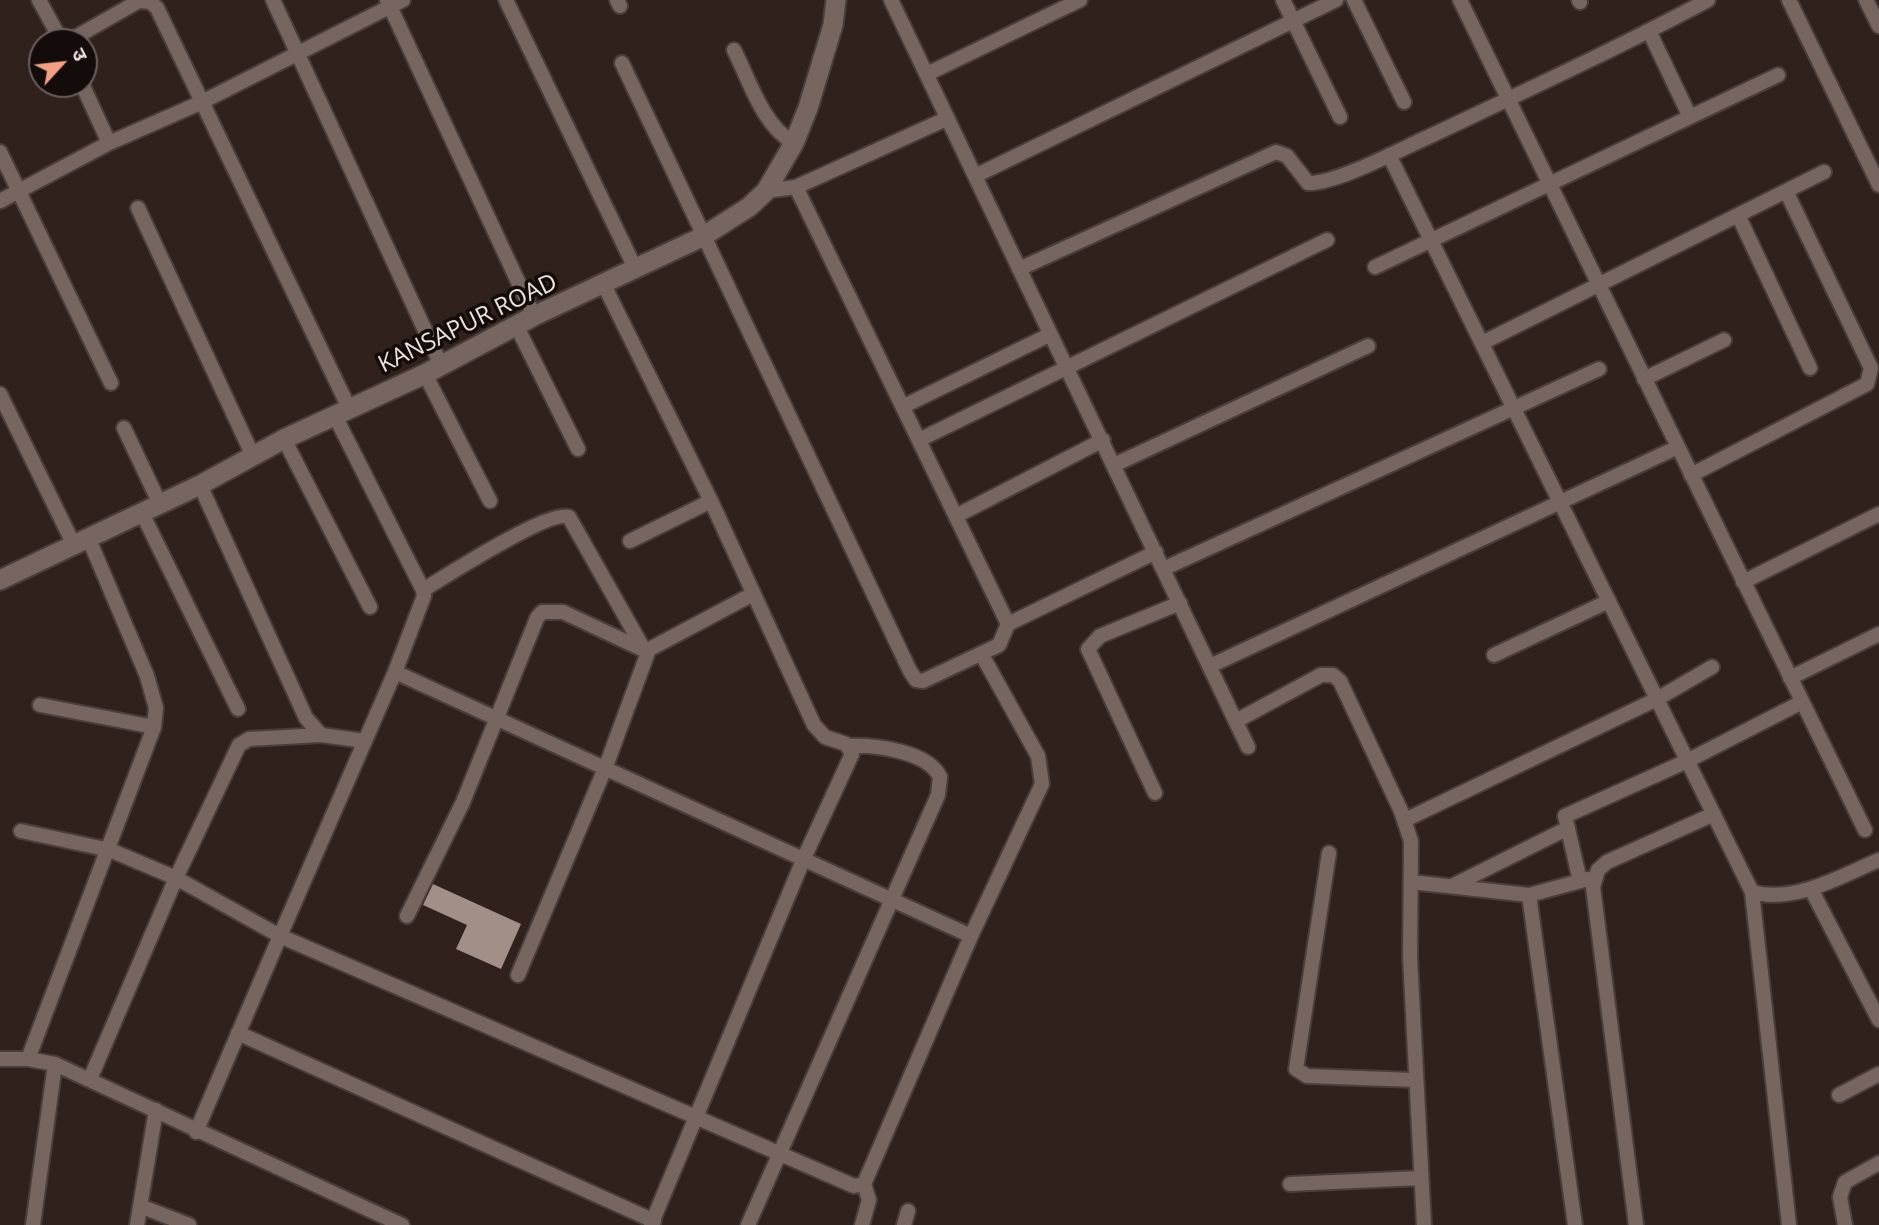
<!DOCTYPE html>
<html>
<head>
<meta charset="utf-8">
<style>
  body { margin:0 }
  #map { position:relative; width:1879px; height:1225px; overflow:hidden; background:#30211c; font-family:"Open Sans","Noto Sans Devanagari",sans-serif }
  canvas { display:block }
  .north { position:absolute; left:28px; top:28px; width:70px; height:70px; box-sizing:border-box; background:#130c0a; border:2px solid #69615e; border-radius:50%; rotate:63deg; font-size:19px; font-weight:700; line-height:28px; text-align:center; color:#ebe1dd }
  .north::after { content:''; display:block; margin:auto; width:24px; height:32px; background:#f39f83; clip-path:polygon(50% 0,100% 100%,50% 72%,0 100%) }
</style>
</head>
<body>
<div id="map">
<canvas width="1879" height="1225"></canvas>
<div class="north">उ</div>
</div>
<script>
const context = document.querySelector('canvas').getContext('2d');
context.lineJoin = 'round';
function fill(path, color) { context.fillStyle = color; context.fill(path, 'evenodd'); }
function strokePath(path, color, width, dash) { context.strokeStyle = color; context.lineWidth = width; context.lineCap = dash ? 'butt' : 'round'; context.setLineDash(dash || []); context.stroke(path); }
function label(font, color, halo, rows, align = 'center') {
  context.font = font + ' "Open Sans",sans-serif'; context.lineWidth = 7; context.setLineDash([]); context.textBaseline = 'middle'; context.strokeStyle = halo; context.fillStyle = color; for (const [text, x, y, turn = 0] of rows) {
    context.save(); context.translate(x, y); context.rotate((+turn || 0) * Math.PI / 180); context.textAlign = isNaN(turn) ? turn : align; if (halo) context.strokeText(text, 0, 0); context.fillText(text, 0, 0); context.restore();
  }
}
fill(new Path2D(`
  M433,884L521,924L501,969L456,949L467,925L423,905Z`), '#a28f88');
const street = new Path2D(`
  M39,0L62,42
  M273,0L441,365
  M387,0L534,316
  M506,0L636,270
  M617,0L620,6
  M891,0C1010,249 1128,498 1248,747
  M1283,0L1340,117
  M1354,0L1404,102
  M1460,0L1865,830
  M1579,0L1580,2
  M1789,0L1879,185
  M1866,0L1879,26
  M1649,31L1690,117
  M67,42L139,1L150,2L157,8L349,408
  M734,50C750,81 762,125 794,143
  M622,63L910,671L916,680L923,681L999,645L1008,624L796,187
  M927,74L1080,0
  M82,84L109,143
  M0,152L111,383
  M1389,155L1752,892L1789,1225
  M975,176L1336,0
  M766,191L796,187L946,119
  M0,201L109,143L200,103L403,0
  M138,208L253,456
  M1738,215L1810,368
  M1375,267L1778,75
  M1019,269L1276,152L1287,156L1308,183C1336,184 1399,150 1426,138C1521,93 1616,49 1708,0
  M604,285L711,501L814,725L825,737L846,744L852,754L804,858L651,1225
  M516,325L578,449
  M1482,343L1824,172
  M425,374L490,501
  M1644,379L1724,340
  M0,394L73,543
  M904,406L1049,335
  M124,428L160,504
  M284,439L370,607
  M921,439L1327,240
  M1114,465L1368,346
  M1691,475L1867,384L1871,368L1786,191
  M200,485L306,718L321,735L365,741
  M142,513L238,709
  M956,516L1103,440
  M630,541L711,501
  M1163,569L1599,369
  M1743,582L1879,514
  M423,590C446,576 550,509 569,517L647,655L606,766L518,975
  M1008,624L1156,552
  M1494,655L1609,601
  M1210,666L1678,447
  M395,672L971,936
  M1790,678L1879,634
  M40,705L154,727
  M1236,721L1321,675H1333L1340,681L1401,811L1411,841L1410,957L1424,1225
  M1155,793L1088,649L1100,636L1180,603
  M1405,820L1657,699L1712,667
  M21,831L110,850L176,878L280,936L395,672L424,596L423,590L335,416
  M1329,853L1296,1069L1307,1076L1414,1080
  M1580,881L1565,816L1687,761L1802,702
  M1411,882L1529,895L1588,879
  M1452,886L1568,828
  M1811,889L1879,1020
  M1752,892C1794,904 1841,876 1879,860
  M1529,895L1575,1225
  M407,916L463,802L537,618L542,612H563L646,651L753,594
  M238,1033L654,1221
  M0,1059H28L55,1064L402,1225
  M28,1059L154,727L156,708L147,676L88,537
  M90,1079L176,878L239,745L249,739L321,735
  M1839,1095L1879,1074
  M196,1132L280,936L854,1186L864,1184
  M1290,1184L1420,1178
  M140,1206L189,1225
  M33,1225L55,1064
  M137,1225L156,1110
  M748,1225L938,795L940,777C928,751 875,745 849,746
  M862,1225L869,1200L864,1184L971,936L1042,784L1038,756L982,655
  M904,1225L908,1211
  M1636,1225L1593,887L1598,870L1607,862L1714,814
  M1845,1225L1840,1197L1845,1182L1879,1163`);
const secondary = new Path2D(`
  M0,580L200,485L284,439L425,374L534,316L702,237L749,207L766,191L794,143L808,108L833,25L836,0`);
strokePath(street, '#4a3e3a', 18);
strokePath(secondary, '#4a3e3a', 23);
strokePath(street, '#77655f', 14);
strokePath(secondary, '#77655f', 19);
label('24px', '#ebe1dd', '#130c0a', [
  ["KANSAPUR ROAD",468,324,-26]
]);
</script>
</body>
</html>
